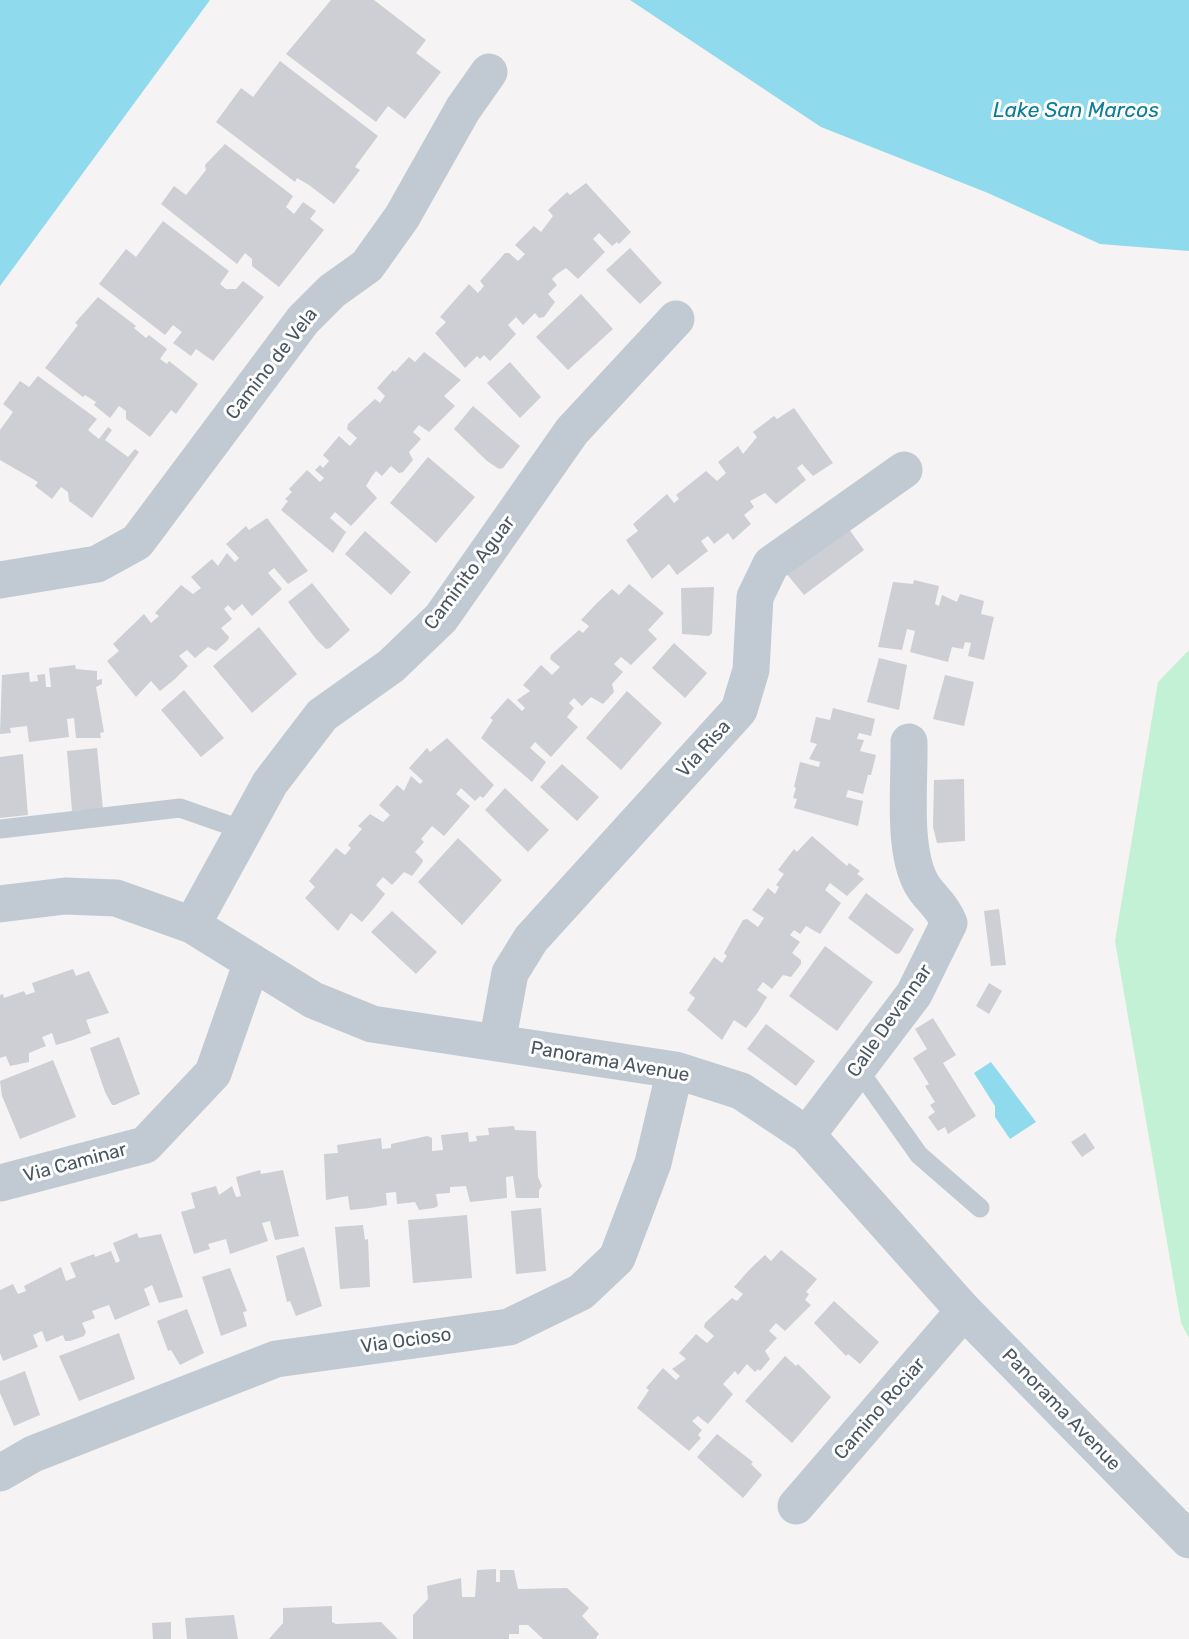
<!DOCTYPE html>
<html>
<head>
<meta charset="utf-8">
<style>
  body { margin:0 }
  canvas { display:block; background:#f5f3f3 }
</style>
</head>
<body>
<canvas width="1189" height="1639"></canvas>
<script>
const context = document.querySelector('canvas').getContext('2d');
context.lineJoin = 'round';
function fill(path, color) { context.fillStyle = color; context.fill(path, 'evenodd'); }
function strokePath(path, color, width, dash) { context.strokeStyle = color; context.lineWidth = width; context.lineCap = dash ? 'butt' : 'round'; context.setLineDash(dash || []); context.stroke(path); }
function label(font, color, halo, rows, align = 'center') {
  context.font = font + ' Rubik,sans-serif'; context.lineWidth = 6; context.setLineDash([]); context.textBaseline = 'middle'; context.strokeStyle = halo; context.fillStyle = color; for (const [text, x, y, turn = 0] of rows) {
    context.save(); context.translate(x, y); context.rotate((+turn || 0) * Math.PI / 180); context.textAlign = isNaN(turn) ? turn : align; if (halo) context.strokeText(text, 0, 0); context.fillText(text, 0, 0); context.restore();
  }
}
fill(new Path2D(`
  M1189,650V1338L1181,1323L1115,941L1158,682Z`), '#c3f1d5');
fill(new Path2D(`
  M0,0H210L0,286Z
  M630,0H1189V251L1100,244L988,193L821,127Z
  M991,1062L1036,1122L1010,1139L995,1117V1106L974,1073Z`), '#90daee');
fill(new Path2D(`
  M331,0H374L426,40L416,53L441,72L405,119L388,106L376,122L286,54Z
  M280,61L378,136L355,167L360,170L334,204L309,185L297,178L295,182L216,122L241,88L253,97Z
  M225,144L293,196L286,207L294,214L303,202L316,211L310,219L324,230L279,287L252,266V259L245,253L237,264L161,204L174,186L186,195L206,170L205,165Z
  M586,183L631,232L619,244L617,242L612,246L599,233L593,239L605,252L578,279L566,268L557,274L552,279L557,285L548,294L555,302L544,317L539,318L535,313L523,325L516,317L508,325L516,334L504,347L490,361L484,355L480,359L477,356L465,368L435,333L446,322L440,317L469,284L478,293L484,286L480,281L505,253H509L518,261L525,254L515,245L534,226L541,232L553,216L548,210L567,192L570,195Z
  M163,221L229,271L220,284L226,289H236L243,281L264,297L213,361L196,349L191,356L173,343L182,332L173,325L165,335L99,284L126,249L136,257Z
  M630,248L662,283L640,304L606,270Z
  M581,294L613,329L568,370L536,337Z
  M98,297L136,326L134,328L146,338L149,335L167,349L160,359L167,364L169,361L198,384L176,414L171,410L150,437L126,419V411L119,406L110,418L94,405L96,402L85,395L83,397L45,368L78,325L75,323Z
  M424,352L461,380L444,396L455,406L429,432L419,425L413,432L421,439L409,452L413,460L403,472L399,473L391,466L382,476L376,471L372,476L366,486L377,498L351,526L335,512L330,518L346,532L333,553L281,510L288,501L285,499L292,492L289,489L307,470L320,482L324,478L315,470L320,465L323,468L329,461L323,455L339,436L350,446L357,438L347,429L348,424L375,399L380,403L385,396L377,388L393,370L395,372L409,357L415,362Z
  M510,362L541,397L520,418L487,383Z
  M38,376L97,419L88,430L99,439L108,427L112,430L105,440L128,457L135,449L139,452L92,518L69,501L68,492L61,487L52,499L35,486L38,482L0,460V430L13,412L3,404L20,381L29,387Z
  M473,406L520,446L503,468L499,469L487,461L454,429Z
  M794,408L833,463L813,476L802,464L797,468L806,480L776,504L765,493L750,501L754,507L744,515L751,524L733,540L728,533L714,544L708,536L701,541L708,551L677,575L669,564L652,579L626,540L638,531L633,524L667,494L674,503L679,499L676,495L706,471L717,481L726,473L718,462L738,446L743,454L757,437L753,432L774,416L777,419Z
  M428,457L475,497L436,543L390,503Z
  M267,518L308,571L288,584L274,568L268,573L282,589L252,616L242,604L234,611L228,605L224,609L232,619L221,628L229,637L228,640L216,651L208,647L195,658L187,650L179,656L188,666L175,679L160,691L151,681L136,697L107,661L119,651L113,644L144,614L151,623L159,616L155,613L181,585L193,594L201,588L191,577L212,559L218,566L227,553L235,562L239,558L226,544L246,526L249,530Z
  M846,525L864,550L804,595L786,573Z
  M365,531L411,572L391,595L345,554Z
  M914,580L939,586L935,604L939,606L942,595L957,602L960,594L984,601L981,614L994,617L984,660L968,656L971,643L965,642L963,649L952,647L948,662L910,652L915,631L907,629L902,650L878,647L893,582L913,584Z
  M312,583L350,630L330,648L326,649L316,639L288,602Z
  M629,584L664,613L648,630L657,639L631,665L621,657L614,664L623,672L612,684L614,692L603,704L591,697L582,706L574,698L569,703L574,708L567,717L578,727L551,757L535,742L530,748L546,762L532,782L481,738L493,720L490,718L508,698L522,711L525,708L517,700L530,691L523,685L541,665L552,675L560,667L550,659L551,655L579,630L583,633L589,626L581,620L597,603L612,589L619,595Z
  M714,587L712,633L709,636L682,634L681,588Z
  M259,627L297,674L252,713L213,666Z
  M674,643L707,673L685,698L652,668Z
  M879,658L907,665L899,710L867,702Z
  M75,665L76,669L97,671V680L102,679V684L96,687L104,732L100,733L101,738H76L74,718L67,719L69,737L29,742L27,726L10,728L11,733L0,734L2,675L29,672L30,682L38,681L37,675L45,674L46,687H51L49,668Z
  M945,675L974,682L964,726L933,719Z
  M184,690L224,738L201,757L161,710Z
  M627,691L662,723L621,770L586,738Z
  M833,708L875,719L871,736L859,733L857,739L864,740L860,751L876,755L871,775H868L863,794L848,790L846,797L863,801L858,826L794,808L797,799L793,798L796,788L794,787L800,762L819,767L820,762L809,759L817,744L810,742L816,717L830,720Z
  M447,738L494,785L483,798L480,796L475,801L461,788L456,794L470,806L444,836L432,826L421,839L424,842L415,852L423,860L422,863L412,876L404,872L392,885L383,877L376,885L385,894L374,908L362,922L351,913L338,931L305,898L315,887L309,881L336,848L345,855L351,848L348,845L362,829L358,826L370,814L383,822L390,815L379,805L397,785L404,791L411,776L420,784L423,781L409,768L427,748L430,752Z
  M97,748L103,809L72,811L67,751Z
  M23,754L28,815L0,818V757Z
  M562,764L599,797L577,821L540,787Z
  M964,779L965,841L937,843L933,827L934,780Z
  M505,788L549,830L528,852L485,810Z
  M812,836L847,866L849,863L860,871L857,874L864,879L847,896L830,883L825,890L841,903L820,934L806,926L800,934L794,930L790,935L800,942L792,953L801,960V964L791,977L783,975L772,989L763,982L757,990L767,997L758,1012L746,1028L734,1020L722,1040L687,1010L695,998L689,993L714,957L722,963L727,956L724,953L743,920L747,919L758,927L764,918L752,910L768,888L775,894L779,887L776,885L784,874L778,870L794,849L797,852Z
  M458,838L502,880L462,925L418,882Z
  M866,893L914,929L900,953L896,954L848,918Z
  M999,909L1006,965L991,966L984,911Z
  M392,911L437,952L416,974L371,932Z
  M825,946L873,982L837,1031L789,996Z
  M73,969L76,976L89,971L109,1013L86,1020L91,1033L73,1040L56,1045L52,1033L42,1037L46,1046L29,1053V1062L10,1066L6,1056L0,1058V995L3,994L4,998L24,991L26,995L35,992L32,983Z
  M989,983L1002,991L989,1014L976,1006Z
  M933,1018L956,1055L943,1063L976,1116L948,1134L945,1127L938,1131L928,1117L935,1112L930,1105L935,1102L925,1086L929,1084L913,1058L927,1049L915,1029Z
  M766,1024L815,1061L796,1086L747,1049Z
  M119,1037L140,1094L115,1105H112L105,1092L90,1048Z
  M53,1060L76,1117L20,1139L2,1096L0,1081Z
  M514,1126L515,1130L536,1131L538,1177L542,1186L539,1190V1198H516L513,1176L506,1177L507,1198L470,1202L466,1186L450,1187V1193L436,1194L438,1206L434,1208L419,1210L415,1202L397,1204L396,1192L386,1193L387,1205L370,1208L350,1210L348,1196L326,1200L324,1154L338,1153L337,1145L381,1138L382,1149L391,1148V1144L427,1136L432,1138V1151L443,1150L441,1135L468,1132L469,1142L477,1141L476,1136L489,1135L488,1128Z
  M1085,1133L1095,1148L1082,1157L1071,1142Z
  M260,1170L261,1174L283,1170L299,1236L275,1240L270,1221L262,1223L268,1241L230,1254L226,1239L208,1244L210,1249L194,1254L181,1212L195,1208L191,1193L216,1186L219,1195L232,1186L236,1197L241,1196L236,1177Z
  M541,1208L546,1271L516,1274L511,1211Z
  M467,1215L472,1278L413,1283L408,1220Z
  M363,1225L365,1240L368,1239L370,1287L340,1289L335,1227Z
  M137,1233L139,1238L161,1234L183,1297L159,1303L152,1285L144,1289L150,1305L115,1320L109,1305L92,1311L95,1318L82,1323L86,1332L84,1336L70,1341H65L63,1335L46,1342L42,1331L33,1335L38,1347L3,1361L0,1353V1290L13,1284L18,1294L26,1291L24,1286L61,1267L66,1281L76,1277L70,1263L94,1254L95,1257L111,1251L116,1263L120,1261L113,1243Z
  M304,1247L322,1306L296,1316L290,1301L287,1302L276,1256Z
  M781,1250L817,1279L806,1292L809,1294L805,1300L811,1305L785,1331L776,1323L769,1331L777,1338L765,1351L770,1359L760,1371L758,1369L755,1372L747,1364L738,1375L735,1371L723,1384L733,1394L708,1424L698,1416L692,1421L702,1430L698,1435L701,1438L689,1451L637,1408L649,1390L646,1388L663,1368L676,1380L680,1376L672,1369L686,1359L679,1353L696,1334L707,1343L714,1336L704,1327L705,1323L732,1298L737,1301L743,1294L734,1287L750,1269L765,1255L771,1261Z
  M230,1268L247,1311L243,1312L247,1326L221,1336L202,1277Z
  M834,1301L879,1342L860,1364L848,1354L846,1356L814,1323Z
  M187,1309L204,1353L180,1365L171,1350L168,1351L157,1321Z
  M119,1333L135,1379L79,1401L59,1356Z
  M785,1356L796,1366L798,1364L831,1397L792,1443L745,1401Z
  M25,1371L40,1415L14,1426L0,1393V1381Z
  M717,1434L753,1462L751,1464L762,1475L743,1498L697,1457Z
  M496,1569V1582H500V1570H514L518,1589L567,1588L589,1608L582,1616L599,1634L595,1639H543L528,1625H519V1634H509V1639H413V1615L428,1599L427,1586L461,1578L462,1597H475L477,1570Z
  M332,1606V1622L336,1624L381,1622L398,1639H269L283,1623V1608Z
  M234,1615L238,1639H187L185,1618Z
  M171,1622V1639H153L152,1623Z`), '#cdcfd5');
strokePath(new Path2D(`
  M0,829L180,808L243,830
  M858,1069L919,1155L980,1208`), '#c1cad2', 19);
strokePath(new Path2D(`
  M0,580L97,564L137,542L303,320L332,291L367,266L402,217L463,109L489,72
  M0,904L65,896L116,898L192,925L313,1000L372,1024L675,1070L741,1091L807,1135L964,1311L1189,1540
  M192,925L270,783L322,715L391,666L441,618L572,431L676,319
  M497,1043L510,973L531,939L739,710L751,670L755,597L771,564L904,470
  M807,1135L914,994L949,923C941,903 929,898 921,883C902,848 910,782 909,742
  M0,1183L145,1145L213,1073L252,962
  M0,1473L33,1454L276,1359L509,1327L581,1292L617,1258L653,1163L675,1070
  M796,1506L964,1311`), '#c1cad2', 37);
label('19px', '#4a5661', '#fff', [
  ["Camino de Vela",272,364,-52],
  ["Caminito Aguar",470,573,-53],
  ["Via Risa",704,749,-48],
  ["Calle Devannar",890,1021,-55],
  ["Panorama Avenue",610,1062,10],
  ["Via Caminar",75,1163,-15],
  ["Via Ocioso",406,1341,-8],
  ["Camino Rociar",880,1409,-49],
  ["Panorama Avenue",1061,1410,46]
]);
label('italic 21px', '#0c7c9b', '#fff', [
  ["Lake San Marcos",1076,111]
]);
</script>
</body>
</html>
